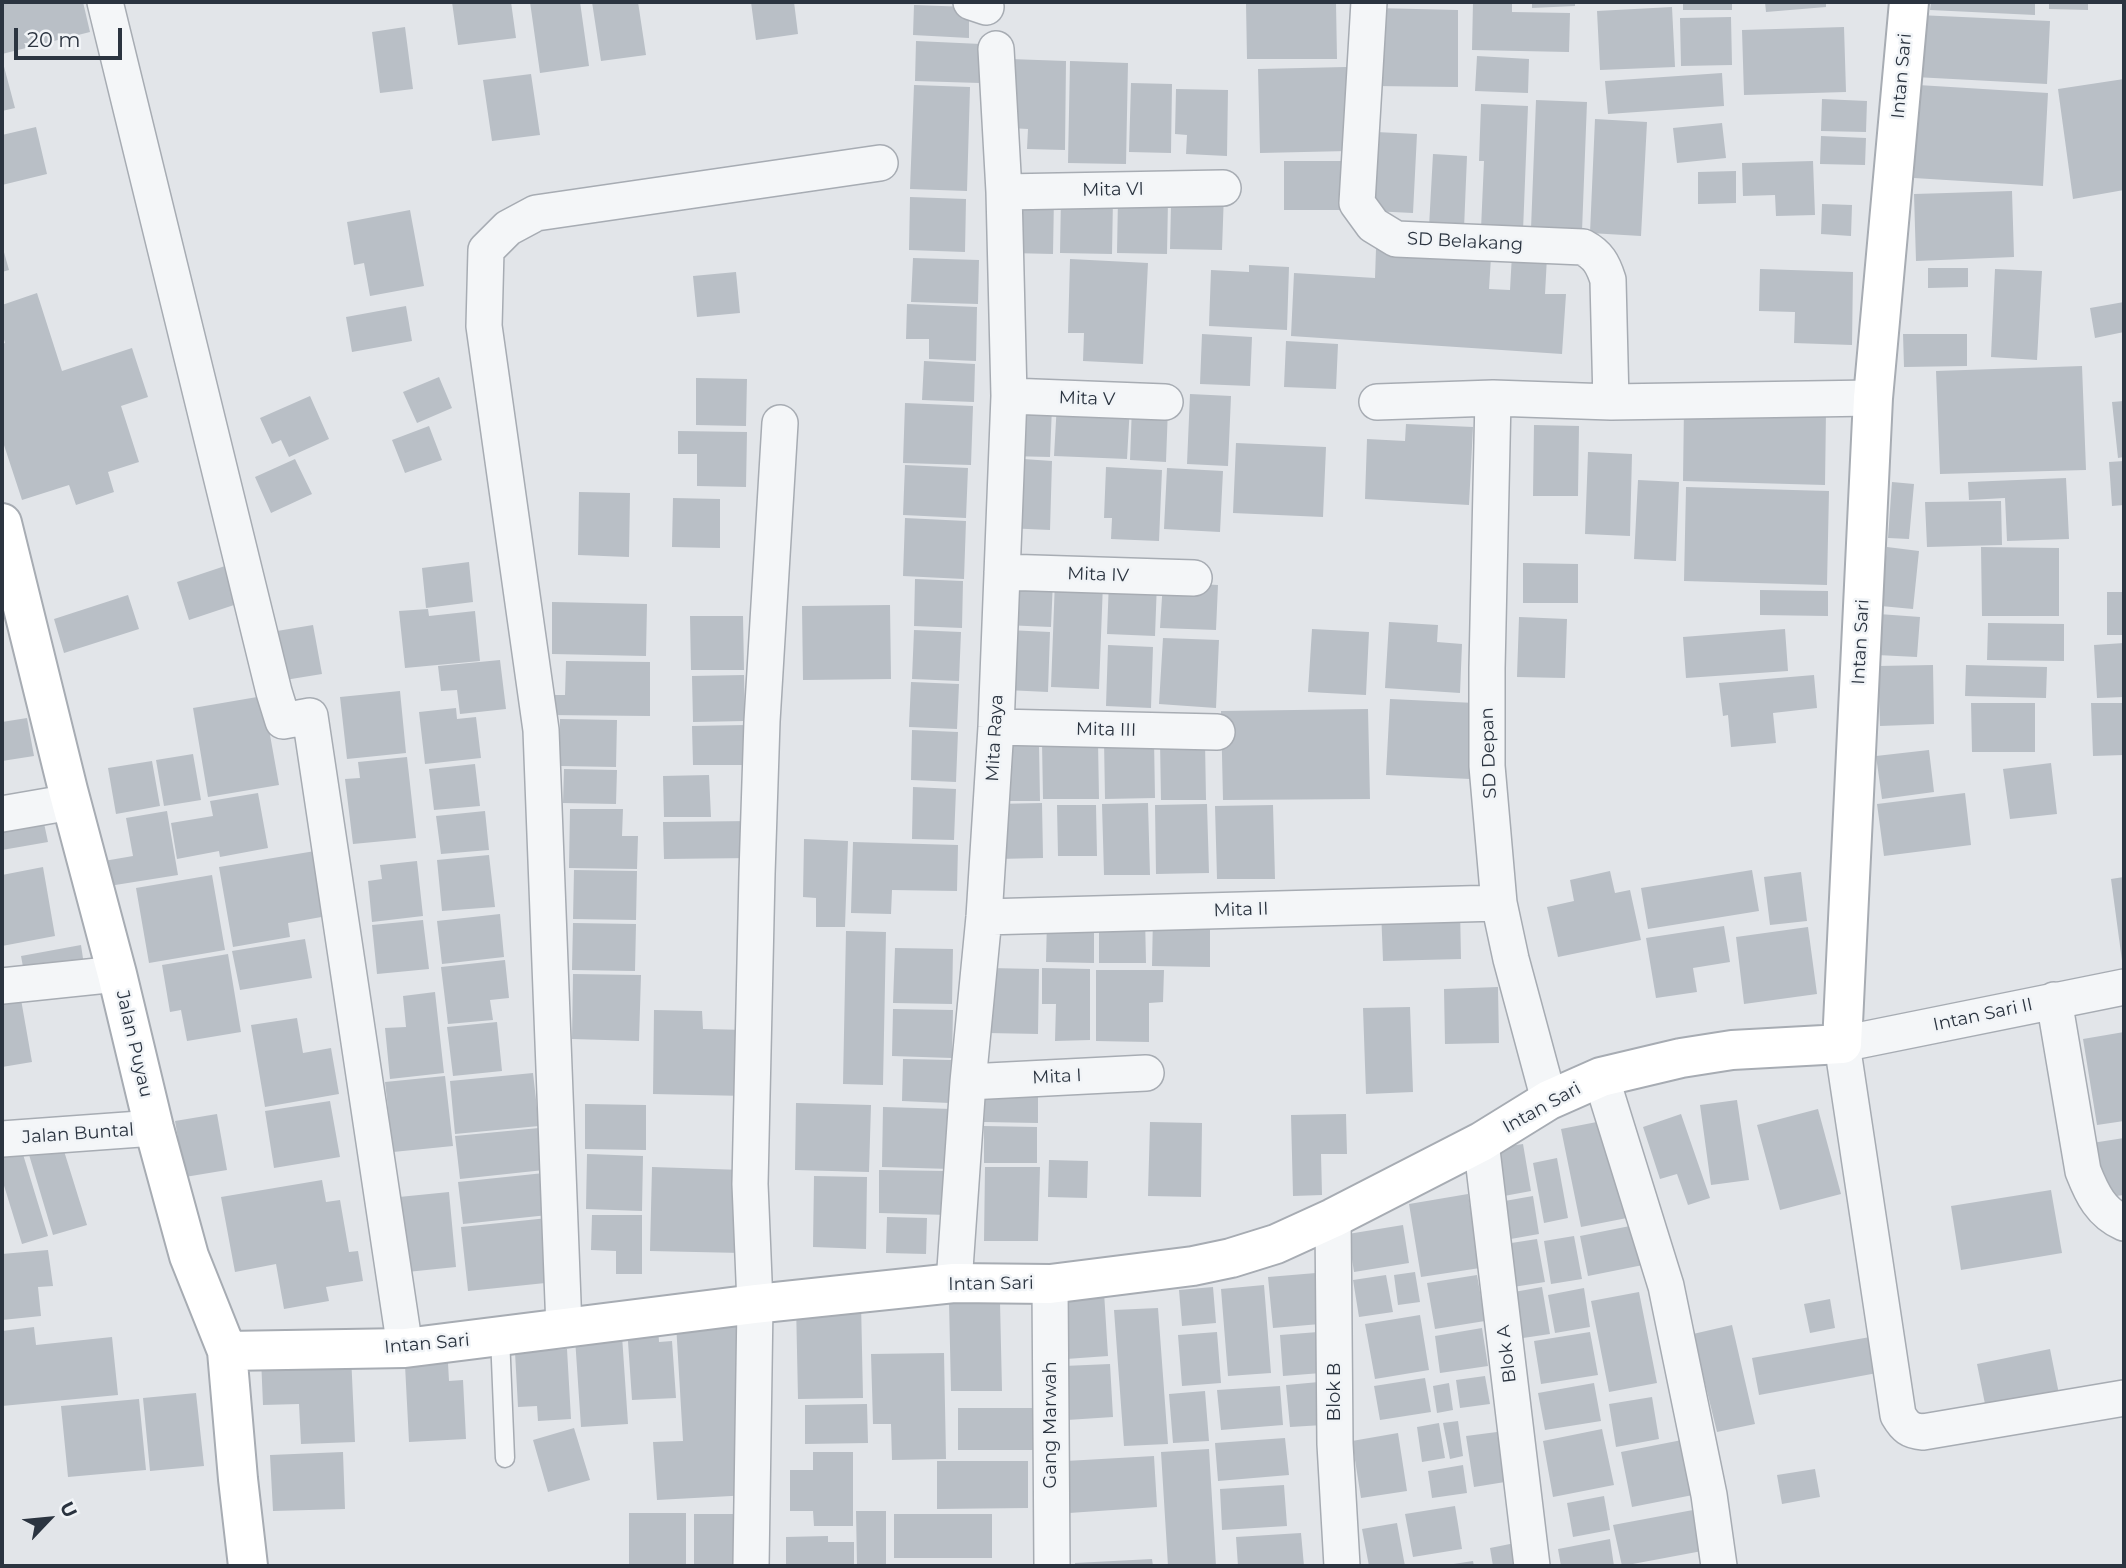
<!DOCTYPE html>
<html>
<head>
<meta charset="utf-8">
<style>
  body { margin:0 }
  #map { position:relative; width:2126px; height:1568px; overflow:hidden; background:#e2e5e9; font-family:Montserrat,sans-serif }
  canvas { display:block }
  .frame { position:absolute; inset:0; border:4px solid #2b3440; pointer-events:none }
  .north { position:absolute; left:14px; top:1484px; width:70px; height:70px; -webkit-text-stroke:5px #f1f4f7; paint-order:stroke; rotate:64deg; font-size:19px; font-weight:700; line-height:28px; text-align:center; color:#2b3440 }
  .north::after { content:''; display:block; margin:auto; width:24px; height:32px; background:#2b3440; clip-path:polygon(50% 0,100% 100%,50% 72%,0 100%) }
  .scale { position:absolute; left:14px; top:28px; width:108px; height:32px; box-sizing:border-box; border:4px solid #2b3440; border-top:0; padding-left:9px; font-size:21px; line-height:24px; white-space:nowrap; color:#2b3440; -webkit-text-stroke:5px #f1f4f7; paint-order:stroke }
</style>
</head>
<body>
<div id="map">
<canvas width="2126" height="1568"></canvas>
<div class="frame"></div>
<div class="north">U</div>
<div class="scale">20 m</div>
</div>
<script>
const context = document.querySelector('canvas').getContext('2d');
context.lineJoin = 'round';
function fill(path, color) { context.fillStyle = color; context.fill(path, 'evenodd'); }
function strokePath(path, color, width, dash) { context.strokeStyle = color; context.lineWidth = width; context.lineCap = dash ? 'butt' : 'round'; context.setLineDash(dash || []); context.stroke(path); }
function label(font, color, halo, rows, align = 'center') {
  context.font = font + ' Montserrat,sans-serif'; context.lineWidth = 5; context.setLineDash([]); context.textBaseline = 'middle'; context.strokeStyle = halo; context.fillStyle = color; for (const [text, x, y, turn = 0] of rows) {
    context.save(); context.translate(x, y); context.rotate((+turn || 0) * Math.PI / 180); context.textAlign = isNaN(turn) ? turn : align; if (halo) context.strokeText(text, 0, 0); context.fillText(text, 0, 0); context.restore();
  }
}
fill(new Path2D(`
  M2,2H83L90,32L2,54Z
  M452,2H511L516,38L458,45Z
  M530,2H580L589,66L540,73Z
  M592,2H638L646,55L601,61Z
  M751,2H794L798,34L756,40Z
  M1473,2H1512V12L1570,13L1569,52L1472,50Z
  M1532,2H1575V6L1532,8Z
  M1683,2H1732V10H1683Z
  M1765,2H1826V7L1766,12Z
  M1931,2H2035V15L1930,10Z
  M2049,2H2088V10L2049,9Z
  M1246,3H1336L1337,59H1247Z
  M914,5L969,7V38L913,35Z
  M1672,7L1675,67L1600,70L1597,11Z
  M1374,8L1458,10V87L1374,86Z
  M1918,15L2050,21L2047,84L1915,77Z
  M1731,17L1732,65L1681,66L1680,18Z
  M405,27L413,89L380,93L372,32Z
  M1844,27L1846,92L1744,95L1742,30Z
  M916,41L981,44L980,83L915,81Z
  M1477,56L1529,59L1528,93L1475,91Z
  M2,59L15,108L2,111Z
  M1010,59L1066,61L1065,150L1027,149L1028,129L1009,128Z
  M1070,61L1128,63L1126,164L1068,163Z
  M1346,67L1348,151L1260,153L1258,69Z
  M1722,73L1724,106L1608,114L1605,81Z
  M531,74L540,135L492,141L483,80Z
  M2124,79V190L2073,199L2058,89Z
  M1131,83L1172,84L1171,153L1129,152Z
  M914,85L970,87L967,191L910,189Z
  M1918,85L2048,93L2043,186L1914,178Z
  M1176,89L1228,90L1227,156L1186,154L1187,135L1175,134Z
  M1822,99L1867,101L1866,132L1821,131Z
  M1536,100L1587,102L1582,231L1531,229Z
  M1481,104L1528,106L1523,231L1481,229L1484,161H1479Z
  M1595,119L1647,122L1641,236L1590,233Z
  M1722,123L1726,158L1677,163L1673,128Z
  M36,127L47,174L2,185V135Z
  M1376,132L1417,134L1413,213L1372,211Z
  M1821,136L1866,138L1865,165L1820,164Z
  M1433,154L1467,156L1464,229L1429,227Z
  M1284,161H1341V210H1284Z
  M1813,161L1815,215L1776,216L1775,195L1743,196L1742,163Z
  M1736,171V203L1698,204V172Z
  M2012,191L2014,257L1916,261L1914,194Z
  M1224,193L1222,250L1170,249L1171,205Z
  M1011,196L1054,197L1053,254L1011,253Z
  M910,197L966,199L965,252L909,250Z
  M1061,197L1113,198L1112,254L1060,253Z
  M1118,198L1168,200L1167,254L1117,253Z
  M1822,204L1852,205L1851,236L1821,234Z
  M410,210L424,286L370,296L364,263L354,265L347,222Z
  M2,245L9,270L2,272Z
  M1376,249L1491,257L1489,289L1510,290L1512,254L1547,257L1545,294H1566L1562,354L1291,336L1294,273L1375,278Z
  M913,258L979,260L978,304L911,302Z
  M1070,259L1148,263L1143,364L1083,361L1084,333H1068Z
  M1249,265L1289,267L1287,330L1209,326L1211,270L1249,272Z
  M1928,268H1968V287L1928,288Z
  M1760,269L1853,272L1852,345L1794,343L1795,312L1759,311Z
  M1995,269L2042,271L2037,360L1991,357Z
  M736,272L740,313L697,317L693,276Z
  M37,293L62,371L132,348L148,397L121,406L139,462L108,472L114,492L76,505L69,485L22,500L2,439V344L5,343L2,332V305Z
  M2124,302V332L2095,338L2090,308Z
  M907,304L977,307L976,361L929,359V339H906Z
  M406,306L412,341L352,352L346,317Z
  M1202,334L1252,337L1250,386L1200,384Z
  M1903,334H1967V366L1904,367Z
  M1286,341L1338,344L1336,389L1284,387Z
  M924,361L975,364L974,402L922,400Z
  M2082,366L2086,470L1940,474L1936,371Z
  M439,377L452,408L417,423L403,392Z
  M696,378L747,379L746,426L696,425Z
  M1190,394L1231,396L1228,466L1187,464Z
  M310,396L329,439L289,457L281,440L272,444L260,418Z
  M2124,401V457L2118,458L2112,402Z
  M905,403L973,406L971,465L903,463Z
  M1057,403L1130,406L1127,459L1054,456Z
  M1012,405L1052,406L1050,457L1009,456Z
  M1132,406L1168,407L1166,462L1130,460Z
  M1684,406L1826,411L1825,485L1683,481Z
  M1406,424L1473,427L1469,505L1365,499L1367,439L1405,441Z
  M1534,425L1579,426L1578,496H1533Z
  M429,426L442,460L405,473L392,440Z
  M678,431L747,432L746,487L697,486V454H678Z
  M1236,443L1326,447L1323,517L1233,513Z
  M1588,452L1632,454L1630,536L1585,534Z
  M1009,458L1052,461L1050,530L1006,528Z
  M295,459L312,494L271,513L255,477Z
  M2124,461V505L2112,506L2109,462Z
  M905,465L968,468L966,518L903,515Z
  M1106,467L1162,470L1159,541L1111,539L1112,518H1104Z
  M1167,468L1223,471L1220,532L1164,529Z
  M2066,478L2069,539L2007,541L2005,498L1969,500L1968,482Z
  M1638,480L1679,482L1676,561L1634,559Z
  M1892,482L1914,484L1909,539L1888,538Z
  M1686,487L1829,491L1827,585L1684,581Z
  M579,492L630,493L629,557L578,555Z
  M673,498L720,499V548L672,547Z
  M2001,501L2002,545L1927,547L1925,502Z
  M905,518L966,521L964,579L903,576Z
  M1887,547L1919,551L1913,609L1881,606Z
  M1981,547L2059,548V616H1982Z
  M469,562L473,602L426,608L422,568Z
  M234,563L246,601L189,620L177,582Z
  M1523,563L1578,564V603H1523Z
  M1006,578L1053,580L1051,627L1004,625Z
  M915,579L963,581L962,628L914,626Z
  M1055,580L1103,583L1099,689L1051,687Z
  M1109,580L1157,582L1155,636L1107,634Z
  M1163,582L1218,585L1216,630L1160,628Z
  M1760,590L1828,591V616L1760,615Z
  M2107,592H2124V635H2107Z
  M128,595L139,629L64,653L54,619Z
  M552,602L647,604L646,656L552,654Z
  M890,605L891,679L803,680L802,606Z
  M428,609L429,616L475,611L480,661L405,668L399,611Z
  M1879,614L1920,617L1917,657L1877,655Z
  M690,616H743L744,670H691Z
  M1519,617L1567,619L1565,678L1517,677Z
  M1389,622L1438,625L1437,642L1462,644L1460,693L1385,688Z
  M1988,623L2064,624V661L1987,660Z
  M313,625L322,674L285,680L277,631Z
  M1312,629L1369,632L1366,695L1308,692Z
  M1785,629L1788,671L1686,678L1683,637Z
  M914,630L961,632L959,681L912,679Z
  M1008,630L1050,632L1048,692L1006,690Z
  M1163,638L1219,640L1216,708L1159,704Z
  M2124,643V697L2097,698L2094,645Z
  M1108,645L1153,647L1151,708L1106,706Z
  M500,660L506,709L460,714L457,690L441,691L438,666Z
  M566,661L650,662V716L547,715V695H565Z
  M1933,665L1934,724L1880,726L1878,666Z
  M1966,665L2047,667L2046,698L1965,696Z
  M744,675L745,721L693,722L692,676Z
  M1814,675L1817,708L1773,713L1776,743L1731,747L1728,715L1723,716L1719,683Z
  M911,682L959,684L957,729L909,727Z
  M400,691L406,753L347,759L340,697Z
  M263,696L279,785L208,797L193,708Z
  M1390,699L1475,703L1470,779L1386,775Z
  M1971,703H2035V752H1972Z
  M2091,703H2124V755L2093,756Z
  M456,708L457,719L476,717L481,758L425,764L419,712Z
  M1368,709L1370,799L1223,800L1221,711Z
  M27,718L34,756L2,761V722Z
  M560,719L617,720L616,767L560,766Z
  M745,725L746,765H693L692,726Z
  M912,730L958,732L956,782L911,780Z
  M1154,739L1155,798L1105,799L1104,740Z
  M1098,741L1099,799H1043L1042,742Z
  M1160,741H1205L1206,800H1161Z
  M1004,743H1039L1040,801H1005Z
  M1929,750L1934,792L1882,799L1876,756Z
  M193,754L201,800L164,806L156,760Z
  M407,757L416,838L353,844L345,779L360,778L358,762Z
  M152,761L160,806L116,814L108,768Z
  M2051,763L2057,814L2010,819L2003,769Z
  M475,764L480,806L434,810L429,769Z
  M564,769L617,770L616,804L563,803Z
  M709,775L711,817H664L663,776Z
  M913,787L956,789L954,840L912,839Z
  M258,793L268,848L220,857L219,851L177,859L171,823L213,816L210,801Z
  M1965,793L1971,845L1884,856L1877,804Z
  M1042,803L1043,858L997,859L996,804Z
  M1148,803L1150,875H1104L1102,804Z
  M1207,804L1209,873L1156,874L1155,805Z
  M1057,805H1096L1097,856H1058Z
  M1273,805L1275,879H1217L1215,806Z
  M41,809L48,842L2,850V816Z
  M570,809H623L622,836H638L637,869L569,868Z
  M167,811L178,875L109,886L104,861L133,856L126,818Z
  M485,811L489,850L441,854L436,816Z
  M751,821L752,858L664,859L663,822Z
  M804,839L848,841L845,927H816V898L803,897Z
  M853,842L958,845L957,891L892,890L891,914L851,913Z
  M315,851L327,916L288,923L290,937L233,947L219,867Z
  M489,855L495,907L442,911L437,860Z
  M417,861L423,916L372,922L368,881L382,879L380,865Z
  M43,867L55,936L2,946V875Z
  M574,870L637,871L636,920L573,919Z
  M1752,870L1759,911L1648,929L1641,888Z
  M1610,871L1615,893L1630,890L1641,940L1558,957L1547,907L1574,901L1570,880Z
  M1801,872L1807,921L1770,925L1764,877Z
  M212,875L225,950L149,963L136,888Z
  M2124,877V968H2123L2111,879Z
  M1460,908L1461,959L1383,961L1381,909Z
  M500,914L504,957L442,964L437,921Z
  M1099,916L1145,917L1146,963H1099Z
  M1153,916L1210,917V967L1152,966Z
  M1047,918H1094V963L1046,962Z
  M423,920L429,969L377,974L372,925Z
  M573,923L636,924L635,971L572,970Z
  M1724,926L1730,962L1693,968L1697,992L1656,998L1646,938Z
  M1808,927L1817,994L1744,1004L1736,937Z
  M846,931L886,932L883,1085L843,1084Z
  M305,939L312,978L240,990L232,951Z
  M81,945L85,972L26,983L21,956Z
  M895,948L953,949L952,1004L893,1003Z
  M228,954L241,1032L187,1041L181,1010L170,1012L162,965Z
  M505,960L509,998L490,1000L493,1020L448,1024L441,967Z
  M989,968L1039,969L1038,1034L988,1033Z
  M1042,968L1090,969V1040L1055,1041L1056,1004H1042Z
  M1096,970H1164L1163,1002L1149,1003V1042L1096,1041Z
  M573,974L641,975L639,1041L572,1039Z
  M1498,987L1499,1043L1445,1044L1444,989Z
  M19,988L32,1062L2,1067V991Z
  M435,992L444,1073L390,1079L385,1028L406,1027L403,996Z
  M1410,1007L1413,1092L1366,1094L1363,1008Z
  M893,1009L953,1010L952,1058L892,1056Z
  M654,1010L702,1011L703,1029L747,1030L746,1096L653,1094Z
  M297,1018L303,1053L331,1048L339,1094L265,1107L251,1025Z
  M497,1022L502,1071L453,1076L447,1027Z
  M2124,1032V1121L2097,1125L2083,1039Z
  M903,1059L951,1060L950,1103L902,1101Z
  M533,1073L539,1126L455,1134L450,1081Z
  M445,1076L453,1146L393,1152L385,1082Z
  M985,1082L1038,1083V1123L984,1122Z
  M1737,1100L1749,1180L1711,1185L1700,1105Z
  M330,1101L340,1157L274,1168L265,1111Z
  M796,1103L871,1105L869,1172L795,1170Z
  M585,1104L646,1105V1150L585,1149Z
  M883,1107L952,1109L951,1169L882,1167Z
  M1818,1109L1841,1194L1780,1210L1757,1125Z
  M217,1114L227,1170L185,1177L175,1121Z
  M1346,1114L1347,1154H1321L1322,1195L1293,1196L1291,1115Z
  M1681,1114L1710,1198L1688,1205L1677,1174L1660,1179L1643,1127Z
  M1607,1120L1627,1218L1581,1227L1561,1129Z
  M1150,1122L1202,1123L1201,1197L1148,1196Z
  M984,1126L1037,1127V1163H984Z
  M539,1128L544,1170L460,1179L455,1136Z
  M18,1138L48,1236L22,1244L2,1179V1143Z
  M60,1138L87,1225L53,1235L27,1148Z
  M2124,1138V1195L2100,1198L2092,1143Z
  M1523,1144L1531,1191L1504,1196L1495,1148Z
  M587,1154L643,1156L642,1211L586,1209Z
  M1557,1158L1568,1218L1544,1223L1533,1163Z
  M1049,1160L1088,1161L1087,1198L1048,1197Z
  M652,1167L743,1170L742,1253L650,1251Z
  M985,1167H1040L1038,1241H984Z
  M879,1170L949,1171L948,1215L879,1213Z
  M544,1173L548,1215L463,1224L458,1182Z
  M814,1176L867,1177L866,1249L813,1247Z
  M322,1180L326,1202L340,1200L349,1252L358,1251L363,1281L326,1287L329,1301L284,1309L276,1264L235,1272L221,1197Z
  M2051,1190L2062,1253L1961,1270L1951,1206Z
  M449,1192L456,1267L407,1272L399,1197Z
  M1468,1194L1480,1268L1421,1277L1409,1204Z
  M1533,1196L1539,1234L1505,1240L1499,1202Z
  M592,1215H642V1274H616V1251L591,1250Z
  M887,1217L927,1218L926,1254L886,1253Z
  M548,1218L555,1282L468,1291L461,1227Z
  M1403,1225L1409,1263L1354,1272L1348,1234Z
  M1635,1225L1643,1265L1588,1276L1580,1236Z
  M1574,1236L1582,1279L1551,1284L1544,1241Z
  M1537,1239L1545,1282L1513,1287L1505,1244Z
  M48,1250L53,1286L38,1287L41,1316L2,1320V1254Z
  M1415,1272L1420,1302L1398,1305L1394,1275Z
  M1316,1273L1320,1324L1273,1328L1268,1277Z
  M1386,1275L1393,1312L1359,1317L1353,1280Z
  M1477,1275L1485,1321L1435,1329L1427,1283Z
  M1264,1285L1271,1373L1228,1376L1221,1289Z
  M1213,1287L1216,1323L1182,1326L1179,1290Z
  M1542,1287L1550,1334L1523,1338L1514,1292Z
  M1584,1288L1590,1327L1555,1333L1548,1295Z
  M1104,1292L1108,1356L1066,1359L1062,1295Z
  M1639,1292L1657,1383L1609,1392L1591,1301Z
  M1830,1299L1835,1328L1810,1333L1804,1304Z
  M861,1302L863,1398L798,1399L796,1303Z
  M949,1302H1000L1002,1391H951Z
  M1158,1308L1168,1444L1124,1446L1114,1310Z
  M1420,1315L1429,1370L1375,1379L1365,1324Z
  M738,1320L750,1495L657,1500L653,1442L683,1441L676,1324Z
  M1732,1325L1755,1424L1717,1432L1693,1334Z
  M658,1326L659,1342L672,1341L676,1398L632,1400L627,1327Z
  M34,1327L36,1345L112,1337L118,1395L2,1406V1331Z
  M1482,1328L1488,1366L1440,1373L1435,1336Z
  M1217,1332L1221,1383L1182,1386L1178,1335Z
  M1318,1332L1321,1373L1283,1376L1280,1335Z
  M1590,1332L1598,1375L1541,1384L1534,1341Z
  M622,1336L628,1424L581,1427L575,1338Z
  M1870,1337L1877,1373L1759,1395L1752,1358Z
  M567,1349L571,1419L538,1421L537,1406L518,1407L515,1352Z
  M2050,1349L2059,1394L1986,1409L1977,1364Z
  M944,1353L946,1459L892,1460L891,1424H873L871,1354Z
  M351,1355L355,1442L301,1444L299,1404L263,1405L261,1358Z
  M448,1363L449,1381L463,1380L466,1439L409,1442L405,1365Z
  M1110,1364L1113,1417L1067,1420L1064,1366Z
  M1485,1376L1490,1404L1460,1408L1456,1380Z
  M1425,1378L1431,1412L1380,1420L1374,1386Z
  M1319,1382L1323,1425L1290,1427L1286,1385Z
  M1449,1383L1453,1410L1437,1413L1433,1386Z
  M1594,1383L1601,1421L1545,1430L1538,1393Z
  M1280,1386L1283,1425L1221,1430L1217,1390Z
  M1205,1391L1209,1441L1173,1443L1169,1394Z
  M196,1393L204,1466L150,1471L143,1398Z
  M1652,1397L1659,1439L1616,1447L1609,1404Z
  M139,1399L146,1470L68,1477L61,1406Z
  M867,1404L868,1443L805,1444V1405Z
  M958,1408H1035V1450H958Z
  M1458,1421L1463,1456L1450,1459L1443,1423Z
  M1439,1423L1445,1458L1422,1462L1417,1427Z
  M574,1428L590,1480L548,1492L533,1440Z
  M1602,1429L1614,1485L1553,1497L1543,1441Z
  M1497,1432L1505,1482L1474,1487L1466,1436Z
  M1398,1433L1407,1491L1361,1498L1352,1441Z
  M1285,1438L1289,1475L1218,1481L1215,1443Z
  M1687,1439L1698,1494L1632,1507L1621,1452Z
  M1209,1449L1216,1566H1168L1161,1452Z
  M343,1452L345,1509L273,1511L270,1455Z
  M813,1452H853V1526H814L813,1511H790V1470H813Z
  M1154,1456L1157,1507L1069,1513L1066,1461Z
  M937,1461H1028V1508L937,1509Z
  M1463,1465L1467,1493L1432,1498L1428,1471Z
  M1815,1469L1820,1497L1782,1504L1777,1475Z
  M1284,1485L1287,1526L1222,1530L1220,1489Z
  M1604,1496L1610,1530L1573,1537L1567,1503Z
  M1455,1506L1462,1549L1413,1557L1405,1514Z
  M1693,1510L1702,1551L1622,1566L1613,1525Z
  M856,1511H886V1566H857Z
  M629,1513H686V1566H629Z
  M694,1514H739V1566H694Z
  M894,1514H992V1558H894Z
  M1397,1523L1405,1566H1369L1362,1529Z
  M1301,1533L1304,1566H1238L1236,1537Z
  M828,1536V1542H854V1566H786V1537Z
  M1610,1539L1614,1566H1561L1558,1549Z
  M1515,1543L1519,1566H1493L1490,1548Z
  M1152,1559L1153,1566H1075V1563Z
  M1473,1561L1474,1566H1447V1565Z`), '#b9bfc6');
const lane = new Path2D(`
  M500,1336L505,1458`);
const street = new Path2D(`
  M105,2L274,692L283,721L310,716L405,1348
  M971,2L986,7
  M1369,2L1357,203L1373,225L1396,239L1583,247C1598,255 1603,264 1608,280L1611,402
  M1004,192L1223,188
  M1009,396L1165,402
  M1493,398L1487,668V766L1499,903L1511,959L1549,1100
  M1377,402L1493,398L1611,402L1873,398
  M1002,572L1194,578
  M996,727L1217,732
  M2,814L71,802
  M984,917L1499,903
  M2,986L117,974
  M2124,987L1842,1044L1898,1415C1905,1427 1910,1431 1923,1432L2124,1398
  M2054,1000L2083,1171C2092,1194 2101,1213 2124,1223
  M1601,1077L1666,1286L1709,1495L1719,1566
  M968,1082L1146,1073
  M2,1139L154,1128
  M1481,1142L1532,1566
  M1333,1218L1335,1444L1342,1566
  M954,1283L968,1082L984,917L996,727L1009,396L1004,192L996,49
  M1050,1284L1052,1566
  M564,1328L541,730L484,326L486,250L508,228L536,213L880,163
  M751,1566L755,1304L750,1184L757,874L762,721L780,423`);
const secondary = new Path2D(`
  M2,523L68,790L117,974L154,1128L189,1256L227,1351L238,1479L248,1566
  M227,1351L405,1348L755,1304L954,1283L1050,1284L1193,1266L1231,1258L1276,1244L1333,1218L1481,1142L1549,1100L1601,1077L1681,1058L1732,1050L1842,1044L1873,398L1909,2`);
strokePath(lane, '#a7acb3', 21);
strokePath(street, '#a7acb3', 38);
strokePath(secondary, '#a7acb3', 42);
strokePath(lane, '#f4f6f8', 18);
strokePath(street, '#f4f6f8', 35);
strokePath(secondary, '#fff', 38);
label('18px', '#2b3440', '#f1f4f7', [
  ["Intan Sari",1902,76,-85],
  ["Mita VI",1113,190,-1],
  ["SD Belakang",1465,242,3],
  ["Mita V",1087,399,2],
  ["Mita IV",1098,575,2],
  ["Intan Sari",1861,642,-87],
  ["Mita III",1106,730,1],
  ["Mita Raya",995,738,-87],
  ["SD Depan",1489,753,-92],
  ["Mita II",1241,910,-2],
  ["Intan Sari II",1983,1015,-12],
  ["Jalan Puyau",134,1044,77],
  ["Mita I",1057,1077,-3],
  ["Intan Sari",1542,1108,-29],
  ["Jalan Buntal",78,1134,-4],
  ["Intan Sari",991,1284,-1],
  ["Intan Sari",427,1344,-5],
  ["Blok A",1507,1354,-97],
  ["Blok B",1335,1392,-90],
  ["Gang Marwah",1051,1425,-90]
]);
</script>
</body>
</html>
